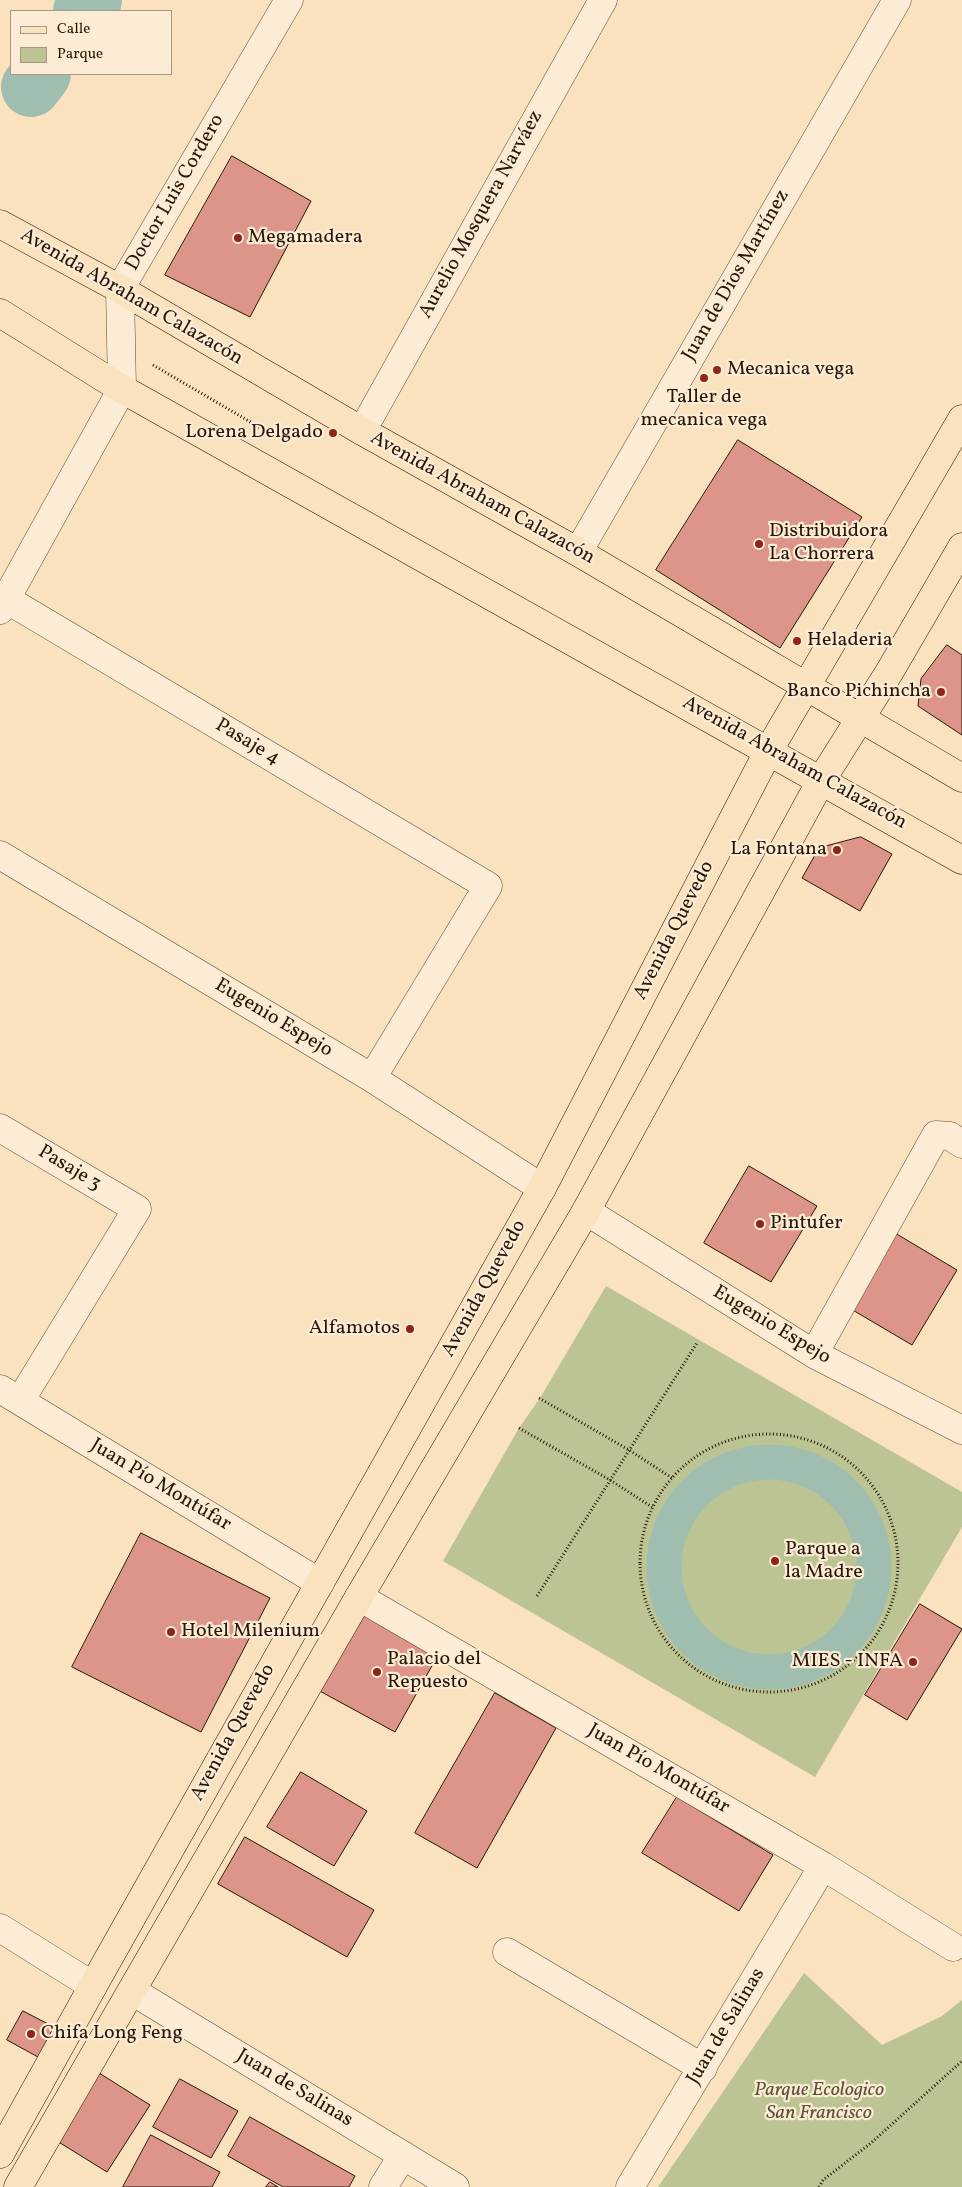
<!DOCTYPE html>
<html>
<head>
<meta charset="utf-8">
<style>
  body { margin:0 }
  #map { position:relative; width:962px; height:2187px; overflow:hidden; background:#fbe2bf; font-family:Vollkorn,serif }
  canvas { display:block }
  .legend { position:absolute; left:10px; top:10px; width:162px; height:65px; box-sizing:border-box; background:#fcecd5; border:1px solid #a89783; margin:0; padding:6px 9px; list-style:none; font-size:15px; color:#291707 }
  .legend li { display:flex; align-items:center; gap:10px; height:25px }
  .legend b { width:25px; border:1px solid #a89783 }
</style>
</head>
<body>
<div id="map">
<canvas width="962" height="2187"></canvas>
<ul class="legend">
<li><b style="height:6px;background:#fbe2bf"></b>Calle</li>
<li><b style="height:14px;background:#bcc494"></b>Parque</li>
</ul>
</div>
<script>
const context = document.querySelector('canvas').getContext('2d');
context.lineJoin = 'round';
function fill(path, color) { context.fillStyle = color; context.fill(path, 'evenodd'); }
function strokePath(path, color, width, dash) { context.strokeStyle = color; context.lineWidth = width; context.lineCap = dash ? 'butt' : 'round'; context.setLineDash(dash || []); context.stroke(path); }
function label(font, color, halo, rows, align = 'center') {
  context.font = font + ' Vollkorn,serif'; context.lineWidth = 4.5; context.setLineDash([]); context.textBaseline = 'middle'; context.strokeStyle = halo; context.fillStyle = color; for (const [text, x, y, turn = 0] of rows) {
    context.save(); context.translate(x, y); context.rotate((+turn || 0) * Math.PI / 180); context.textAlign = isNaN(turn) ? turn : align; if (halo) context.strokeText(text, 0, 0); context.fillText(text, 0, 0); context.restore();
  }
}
fill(new Path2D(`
  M606,1286L962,1492V1527L815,1777L443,1561L519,1428L540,1398Z
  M804,1973L882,2045L942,2016L962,2000V2187H658Z`), '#bcc494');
strokePath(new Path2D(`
  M664 1567a105 105 0 1 1 210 0a105 105 0 1 1-210 0Z`), '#9fbeb0', 35);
strokePath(new Path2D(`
  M83,11L92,0
  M31,87L41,74`), '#9fbeb0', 60);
const building = new Path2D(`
  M232,156L311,201L250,317L165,275Z
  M738,440L862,517L780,648L656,570Z
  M947,645L962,655V735L918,706L921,679Z
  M861,837L892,854L860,911L802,878L819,848Z
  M749,1166L817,1206L771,1282L704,1243Z
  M895,1233L957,1270L912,1345L851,1309Z
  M141,1533L270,1598L201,1732L72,1667Z
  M920,1604L962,1629L907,1720L865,1695Z
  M361,1611L438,1655L395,1732L316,1689Z
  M495,1693L556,1728L477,1868L415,1833Z
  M301,1772L367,1811L334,1866L267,1827Z
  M677,1797L773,1855L739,1911L642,1853Z
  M245,1837L374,1910L347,1957L218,1884Z
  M23,2011L54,2027L38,2057L7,2040Z
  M99,2073L150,2105L107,2172L57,2141Z
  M180,2079L238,2111L211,2158L153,2127Z
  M250,2117L355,2176L349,2187H283L228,2156Z
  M151,2135L220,2172L212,2187H123Z
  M270,2182L278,2187H266Z`);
fill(building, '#dd9589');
strokePath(building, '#291707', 1);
const minor = new Path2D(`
  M362,431L603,0
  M578,552L897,0
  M6,599L488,886L372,1078
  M0,610L122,389L120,289L289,0
  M0,855L372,1078L542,1188
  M0,1128L137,1209L20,1401
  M586,1211L814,1354L962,1430
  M814,1354L936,1135L950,1136L962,1144
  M0,1389L320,1583
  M359,1597L823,1866L953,1947
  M0,1928L93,1986
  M507,1952L703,2068
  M132,1991L455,2187
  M383,2187L403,2155
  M630,2187L823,1866`);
const major = new Path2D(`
  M0,224L120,289L362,431L578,552L962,778
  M0,313L122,389L962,860
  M0,2154L93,1986L542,1188L769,750L962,419
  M18,2187L359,1597L586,1211L822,779L890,671L962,547`);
strokePath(minor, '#5e4a35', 29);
strokePath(major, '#291707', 29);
strokePath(new Path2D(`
  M153,365L264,430
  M539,1398L629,1450L672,1478
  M519,1428L610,1480L652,1507
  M640 1563a129 129 0 1 1 258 0a129 129 0 1 1-258 0Z
  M537,1596L697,1343
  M819,2187L823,2180L871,2143L962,2061`), '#291707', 3, [1, 2.5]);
strokePath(minor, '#fcecd5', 28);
strokePath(major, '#fbe2bf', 28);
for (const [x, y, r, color] of [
  [238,238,5,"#8f2418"],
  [717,370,5,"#8f2418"],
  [704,378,5,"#8f2418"],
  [333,433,5,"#8f2418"],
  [759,544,5,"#8f2418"],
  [797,641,5,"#8f2418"],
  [941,692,5,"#8f2418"],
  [837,850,5,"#8f2418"],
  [760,1224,5,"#8f2418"],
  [410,1329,5,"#8f2418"],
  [775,1561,5,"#8f2418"],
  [171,1632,5,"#8f2418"],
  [913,1662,5,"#8f2418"],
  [377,1672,5,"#8f2418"],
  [31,2034,5,"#8f2418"]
]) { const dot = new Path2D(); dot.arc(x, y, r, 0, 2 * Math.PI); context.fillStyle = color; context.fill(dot); strokePath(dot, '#fcecd5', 2); }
label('20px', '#291707', '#fcecd5', [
  ["Doctor Luis Cordero",176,193,-60],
  ["Aurelio Mosquera Narváez",482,215,-61],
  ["Juan de Dios Martínez",737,276,-60],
  ["Avenida Abraham Calazacón",131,298,30],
  ["Avenida Abraham Calazacón",482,499,29],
  ["Pasaje 4",247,743,31],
  ["Avenida Abraham Calazacón",794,764,29],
  ["Avenida Quevedo",675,931,-63],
  ["Eugenio Espejo",273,1019,31],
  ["Pasaje 3",69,1169,31],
  ["Avenida Quevedo",485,1289,-61],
  ["Eugenio Espejo",771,1326,31],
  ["Juan Pío Montúfar",160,1486,31],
  ["Avenida Quevedo",234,1733,-61],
  ["Juan Pío Montúfar",658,1770,30],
  ["Juan de Salinas",727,2027,-59],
  ["Juan de Salinas",294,2089,31]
]);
label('20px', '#291707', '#fcecd5', [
  ["Megamadera",248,238],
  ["Mecanica vega",727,370],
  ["Taller de",704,398,"center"],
  ["mecanica vega",704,421,"center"],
  ["Lorena Delgado",323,433,"right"],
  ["Distribuidora",769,532],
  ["La Chorrera",769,555],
  ["Heladeria",807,641],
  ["Banco Pichincha",931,692,"right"],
  ["La Fontana",827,850,"right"],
  ["Pintufer",770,1224],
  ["Alfamotos",400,1329,"right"],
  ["Parque a",785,1550],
  ["la Madre",785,1573],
  ["Hotel Milenium",181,1632],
  ["Palacio del",387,1660],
  ["Repuesto",387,1683],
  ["MIES - INFA",903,1662,"right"],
  ["Chifa Long Feng",41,2034]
], 'left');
label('italic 20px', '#5c5438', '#fcecd5', [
  ["Parque Ecologico",819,2091],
  ["San Francisco",819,2114]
]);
</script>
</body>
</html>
